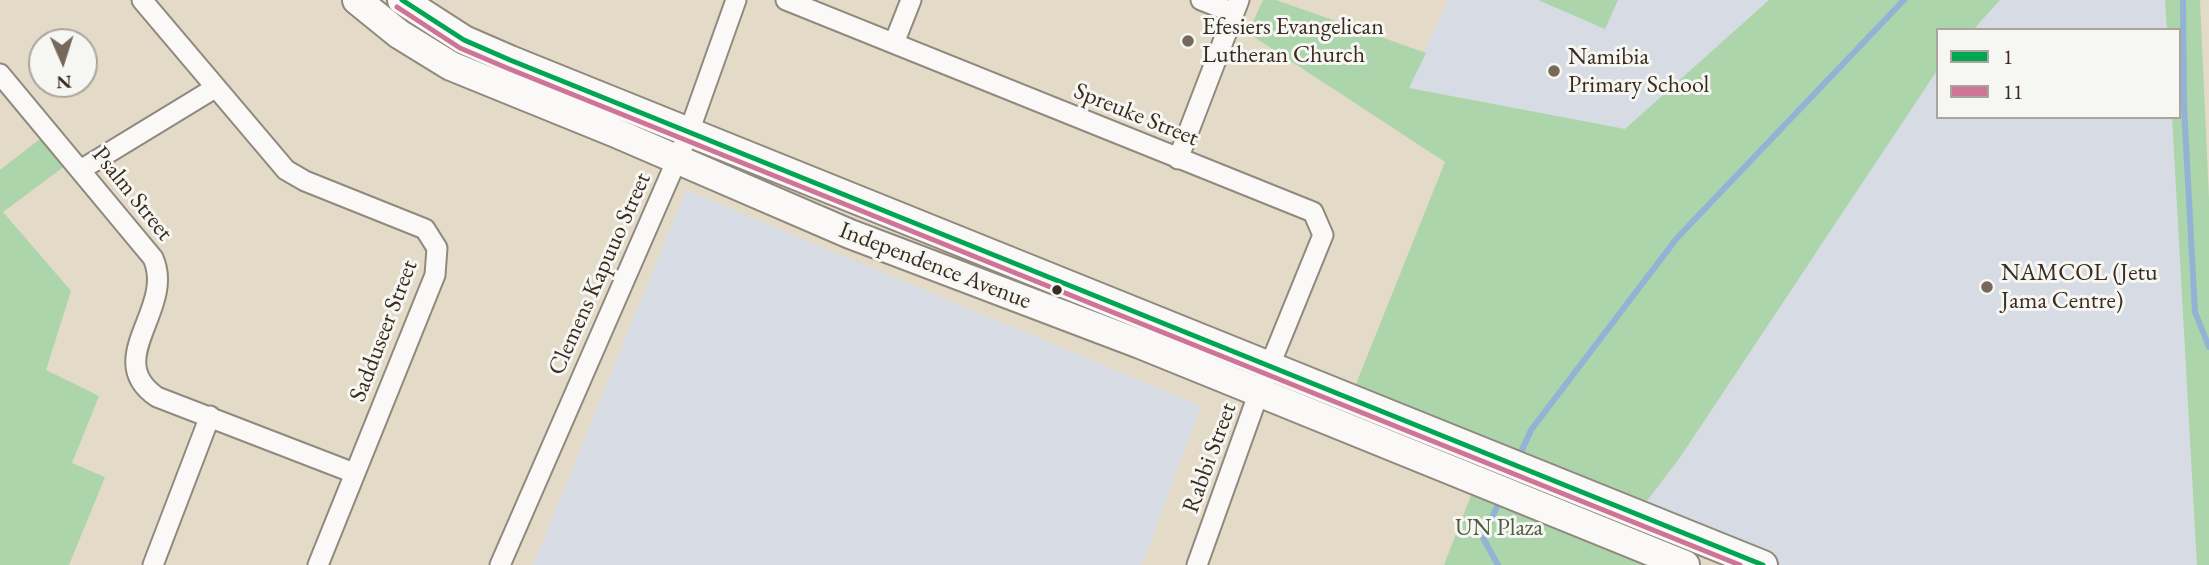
<!DOCTYPE html>
<html>
<head>
<meta charset="utf-8">
<style>
  body { margin:0 }
  #map { position:relative; width:2209px; height:565px; overflow:hidden; background:#e3dac8; font-family:"EB Garamond",serif }
  canvas { display:block }
  .legend { position:absolute; left:1936px; top:28px; width:245px; height:91px; box-sizing:border-box; background:#f6f6f2; border:2px solid #aba49d; margin:0; padding:9px 12px; list-style:none; font-size:21px; color:#3b2a1e }
  .legend li { display:flex; align-items:center; gap:14px; height:35px }
  .legend b { width:35px; border:2px solid #aba49d }
  .north { position:absolute; left:28px; top:28px; width:70px; height:70px; box-sizing:border-box; background:#f6f6f2; border:2px solid #aba49d; border-radius:50%; rotate:177deg; font-size:19px; font-weight:700; line-height:28px; text-align:center; color:#3b2a1e }
  .north::after { content:''; display:block; margin:auto; width:24px; height:32px; background:#76685a; clip-path:polygon(50% 0,100% 100%,50% 72%,0 100%) }
</style>
</head>
<body>
<div id="map">
<canvas width="2209" height="565"></canvas>
<ul class="legend">
<li><b style="height:9px;background:#00a651"></b>1</li>
<li><b style="height:9px;background:#ce7496"></b>11</li>
</ul>
<div class="north">N</div>
</div>
<script>
const context = document.querySelector('canvas').getContext('2d');
context.lineJoin = 'round';
function fill(path, color) { context.fillStyle = color; context.fill(path, 'evenodd'); }
function strokePath(path, color, width, dash) { context.strokeStyle = color; context.lineWidth = width; context.lineCap = dash ? 'butt' : 'round'; context.setLineDash(dash || []); context.stroke(path); }
function label(font, color, halo, rows, align = 'center') {
  context.font = font + ' "EB Garamond",serif'; context.lineWidth = 6; context.setLineDash([]); context.textBaseline = 'middle'; context.strokeStyle = halo; context.fillStyle = color; for (const [text, x, y, turn = 0] of rows) {
    context.save(); context.translate(x, y); context.rotate((+turn || 0) * Math.PI / 180); context.textAlign = isNaN(turn) ? turn : align; if (halo) context.strokeText(text, 0, 0); context.fillText(text, 0, 0); context.restore();
  }
}
fill(new Path2D(`
  M1448,0H1769L1625,129L1408,88Z
  M2000,0H2165L2167,30H1973Z
  M1938,69V117H2172L2197,565H1764L1637,514L1681,456Z
  M686,190L1201,406L1142,565H533Z`), '#d6dbe4');
fill(new Path2D(`
  M1263,0H1276L1426,53L1409,88L1625,129L1769,0H2000L1973,30H1938V69L1681,456L1637,514L1350,399L1445,162L1248,33Z
  M1538,0H1618L1605,29Z
  M2165,0H2200L2209,200V565H2197L2172,117H2179V30H2167Z
  M49,132L73,160L3,212L71,291L46,370L99,396L72,463L105,477L69,565H0V170Z
  M1477,480L1686,565H1444Z`), '#acd5ab');
strokePath(new Path2D(`
  M2183,0L2184,107L2195,312L2209,347
  M1518,459L1531,430L1677,238L1904,0
  M1498,565L1483,538L1501,498`), '#92b3d5', 6);
const street = new Path2D(`
  M142,0L286,170L305,181L425,229L437,248L435,275L318,565
  M786,0L1313,212L1323,235L1259,392L1197,565
  M1201,0L1234,13
  M894,43L911,0
  M0,74L153,258C176,309 101,359 157,397L354,473
  M1178,159L1239,0
  M82,169L215,88
  M153,565L210,416
  M500,565L689,132L736,0`);
const secondary = new Path2D(`
  M357,0L399,34L451,66L616,133L850,234L1140,344L1685,565
  M402,0L464,40L510,60L1763,565`);
strokePath(street, '#90897d', 23);
strokePath(secondary, '#90897d', 32);
strokePath(street, '#fbf9f7', 19);
strokePath(secondary, '#fbf9f7', 28);
strokePath(new Path2D(`
  M402,0L464,40L510,60L1763,565`), '#00a651', 5);
strokePath(new Path2D(`
  M397,7L460,48L507,68L1740,565`), '#ce7496', 5);
for (const [x, y, r, color] of [
  [1188,41,7,"#76685a"],
  [1554,71,7,"#76685a"],
  [1987,287,7,"#76685a"],
  [1057,290,6,"#3b2a1e"]
]) { const dot = new Path2D(); dot.arc(x, y, r, 0, 2 * Math.PI); context.fillStyle = color; context.fill(dot); strokePath(dot, '#f6f6f2', 2.5); }
label('24px', '#3b2a1e', '#f6f6f2', [
  ["Efesiers Evangelican",1202,27],
  ["Lutheran Church",1202,55],
  ["Namibia",1568,57],
  ["Primary School",1568,85],
  ["NAMCOL (Jetu",2001,273],
  ["Jama Centre)",2001,301]
], 'left');
label('24px', '#3b2a1e', '#f6f6f2', [
  ["Spreuke Street",1136,115,22],
  ["Psalm Street",132,194,51],
  ["Independence Avenue",935,266,21],
  ["Clemens Kapuuo Street",600,274,-66],
  ["Sadduseer Street",384,331,-69],
  ["Rabbi Street",1210,458,-70]
]);
label('24px', '#4f5c41', '#f6f6f2', [
  ["UN Plaza",1499,528]
]);
</script>
</body>
</html>
